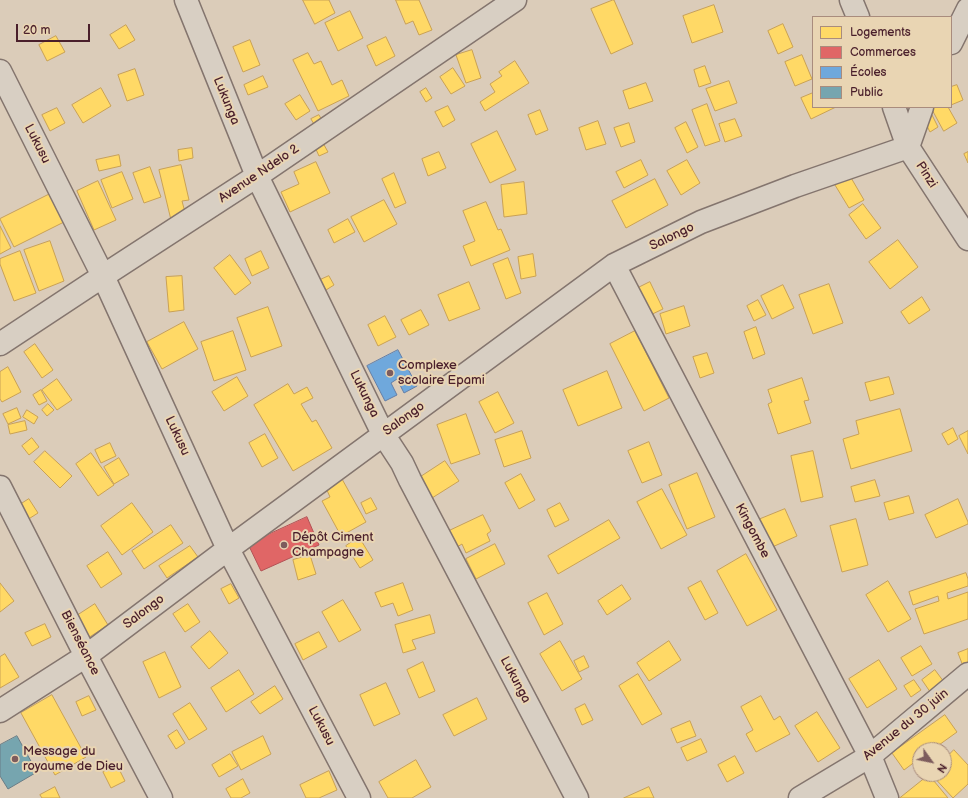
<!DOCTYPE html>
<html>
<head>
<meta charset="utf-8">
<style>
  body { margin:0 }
  #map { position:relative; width:968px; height:798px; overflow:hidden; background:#dbccb9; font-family:"Balsamiq Sans",sans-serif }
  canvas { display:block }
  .legend { position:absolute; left:812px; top:16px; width:140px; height:92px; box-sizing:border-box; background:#e9d5b3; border:1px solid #a98c7d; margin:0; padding:5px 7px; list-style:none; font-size:12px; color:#4a1f2b }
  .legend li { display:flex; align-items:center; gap:8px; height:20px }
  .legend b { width:20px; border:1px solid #a98c7d }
  .north { position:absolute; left:912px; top:742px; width:40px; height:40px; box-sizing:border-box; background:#e9d5b3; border:1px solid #a98c7d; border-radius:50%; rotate:123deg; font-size:11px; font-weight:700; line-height:16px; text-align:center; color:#4a1f2b }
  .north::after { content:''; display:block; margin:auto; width:14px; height:18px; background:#7d5c5d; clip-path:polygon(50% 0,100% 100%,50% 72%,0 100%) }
  .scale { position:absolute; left:16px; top:24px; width:74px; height:18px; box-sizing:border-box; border:2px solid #4a1f2b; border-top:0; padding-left:5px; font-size:12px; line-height:14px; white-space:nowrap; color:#4a1f2b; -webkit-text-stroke:3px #e9d5b3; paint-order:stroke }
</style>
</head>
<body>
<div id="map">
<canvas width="968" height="798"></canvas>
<ul class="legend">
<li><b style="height:11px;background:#ffd966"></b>Logements</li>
<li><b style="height:11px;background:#e06666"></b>Commerces</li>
<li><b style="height:11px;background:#6fa8dc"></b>Écoles</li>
<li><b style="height:11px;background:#76a5af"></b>Public</li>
</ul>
<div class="north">N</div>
<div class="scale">20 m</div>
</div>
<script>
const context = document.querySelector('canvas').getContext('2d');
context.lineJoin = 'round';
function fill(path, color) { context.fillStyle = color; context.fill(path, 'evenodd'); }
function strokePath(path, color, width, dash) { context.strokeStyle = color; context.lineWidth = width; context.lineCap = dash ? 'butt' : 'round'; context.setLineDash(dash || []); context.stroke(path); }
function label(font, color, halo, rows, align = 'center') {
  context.font = font + ' "Balsamiq Sans",sans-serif'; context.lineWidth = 4; context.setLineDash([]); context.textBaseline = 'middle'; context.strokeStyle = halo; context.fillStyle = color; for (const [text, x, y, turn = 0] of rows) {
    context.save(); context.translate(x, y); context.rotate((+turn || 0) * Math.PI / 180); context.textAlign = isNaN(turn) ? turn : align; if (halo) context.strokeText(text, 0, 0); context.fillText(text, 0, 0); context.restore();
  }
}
const homes = new Path2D(`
  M303,0H329L335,13L315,24Z
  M396,0H419L432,30L419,35L413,21L406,24Z
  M613,0H614L633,44L611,54L591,9Z
  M714,5L723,32L692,43L683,16Z
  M350,11L363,38L338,51L325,23Z
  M783,24L793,47L778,54L768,31Z
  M126,25L135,40L119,49L110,35Z
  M56,36L65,52L47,61L39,45Z
  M386,37L395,56L376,66L367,46Z
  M250,40L260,65L243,72L233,47Z
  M472,50L481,78L466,83L456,55Z
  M308,53L314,64L321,61L332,85L342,80L349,96L318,111L293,60Z
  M802,55L812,79L795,86L785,62Z
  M515,61L529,83L485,111L480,102L495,92L490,84L502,76L499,72Z
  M705,66L711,83L699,87L694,70Z
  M453,68L465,86L451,94L440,77Z
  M135,69L144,95L127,101L118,75Z
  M263,76L268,87L248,95L244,85Z
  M729,81L737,103L715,111L706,89Z
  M646,83L653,101L629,109L623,91Z
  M957,85L963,100L951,105V87Z
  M101,88L111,106L83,123L72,105Z
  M426,88L432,98L426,102L420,92Z
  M813,93V107H836L811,119L801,98Z
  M300,95L310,111L296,120L285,104Z
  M707,104L720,141L705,146L692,110Z
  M448,106L455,120L443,127L435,112Z
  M931,107H948L957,123L944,131Z
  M57,108L65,123L50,131L42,115Z
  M540,110L548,130L536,135L528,115Z
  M319,115L323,122L315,126L311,119Z
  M932,115L938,127L930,132L924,120Z
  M735,119L742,136L725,142L719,124Z
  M598,121L606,144L586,150L579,128Z
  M686,122L698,147L687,153L675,128Z
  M629,123L635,142L621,147L614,128Z
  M497,131L516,170L490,183L471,144Z
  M323,143L328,152L319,156L315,147Z
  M192,148L193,158L179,161L178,150Z
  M439,152L446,168L428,176L422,159Z
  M968,152V163L964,154Z
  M119,155L121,166L99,171L96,160Z
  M641,160L648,175L624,188L616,172Z
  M687,160L700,183L681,195L667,171Z
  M316,162L330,193L290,212L281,192L299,184L294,172Z
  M181,165L189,200L182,201L186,216L171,220L159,170Z
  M150,167L161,197L144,203L133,173Z
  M122,172L133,199L112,208L101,180Z
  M394,173L406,203L395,208L382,179Z
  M850,176L864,200L849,208L835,185Z
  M655,179L668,205L626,228L612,201Z
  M98,181L116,220L94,230L77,191Z
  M524,182L527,214L504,217L501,185Z
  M50,194L64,222L14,247L0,219Z
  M384,200L397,224L364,242L351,217Z
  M486,202L498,230L501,229L510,250L471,266L463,246L475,241L463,211Z
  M863,204L881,228L866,239L849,215Z
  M348,219L355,232L334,243L328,230Z
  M0,226L11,248L0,254Z
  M898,240L918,267L890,289L869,262Z
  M50,241L64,281L39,291L24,250Z
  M20,251L36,293L14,301L0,264V259Z
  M261,251L269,268L252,276L245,259Z
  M533,254L536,276L521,279L518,257Z
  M230,255L251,283L235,295L214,268Z
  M508,258L521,293L506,299L493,264Z
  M182,276L184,310L169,312L166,277Z
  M329,276L334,285L326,290L320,280Z
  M469,282L480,309L449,321L438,295Z
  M650,282L663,309L646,317L634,290Z
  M829,284L843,323L813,334L799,295Z
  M783,285L794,308L772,319L761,296Z
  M922,297L930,310L909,324L901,312Z
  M758,300L766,315L754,321L747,306Z
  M684,306L690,326L666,334L660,314Z
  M268,307L282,346L251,357L237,318Z
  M421,310L429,325L409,335L401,320Z
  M385,316L396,337L378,346L368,325Z
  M184,322L198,349L162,369L147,342Z
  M756,327L765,354L753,359L744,332Z
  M233,331L246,370L214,381L201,342Z
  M635,331L669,398L644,411L610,344Z
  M35,344L53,370L42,378L24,352Z
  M707,353L714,373L700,378L693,357Z
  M8,367L21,392L2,402L0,399V372Z
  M607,371L622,408L578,426L563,390Z
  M237,377L248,396L224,411L212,392Z
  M889,377L894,394L870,401L865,383Z
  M802,378L809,400L804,401L811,423L778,434L768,404L772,402L768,390Z
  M57,379L72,400L57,410L42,390Z
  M288,384L294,394L307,387L313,398L301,404L312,422L316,420L332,448L293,471L254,405Z
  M41,390L47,401L39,405L33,395Z
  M498,392L514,423L495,433L479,402Z
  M48,404L54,410L47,416L42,410Z
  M17,408L21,418L8,424L3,414Z
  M900,409L912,451L851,469L843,439L859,434L856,421Z
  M27,410L38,417L34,424L23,417Z
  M466,414L480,454L451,464L437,425Z
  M25,421L27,430L10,434L8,425Z
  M953,428L958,439L948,445L942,434Z
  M522,431L531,458L504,467L495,440Z
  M968,431V454L959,436Z
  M265,434L278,458L262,467L249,443Z
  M32,438L39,447L29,455L22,446Z
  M649,442L662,475L642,483L628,451Z
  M110,443L116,456L101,463L95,450Z
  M45,451L72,476L60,488L34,462Z
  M813,451L823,497L801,502L791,456Z
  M91,453L114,485L98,496L76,464Z
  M119,458L129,475L114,484L104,467Z
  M445,461L459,481L432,498L419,478Z
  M697,473L715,517L687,529L669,485Z
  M521,474L535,500L519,509L505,483Z
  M342,479L366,522L341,536L322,501L330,497L326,488Z
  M875,480L880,496L855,502L851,487Z
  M662,489L687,535L661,549L637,502Z
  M909,496L914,513L889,520L884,503Z
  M371,498L377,509L366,514L361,503Z
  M29,499L38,513L27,520L18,506Z
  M958,499L968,522V524L936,538L925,515Z
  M132,503L153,532L122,555L101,526Z
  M560,503L569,520L555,527L547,510Z
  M785,509L797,536L770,548L758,520Z
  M483,515L491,531L487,534L490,541L466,553L462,544L457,547L449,531Z
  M856,519L868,565L842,572L830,526Z
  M609,520L620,538L558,574L548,556Z
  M171,525L183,543L144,569L132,551Z
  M359,537L373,560L360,568L346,546Z
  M495,544L505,564L476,579L466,559Z
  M190,546L198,557L167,578L159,566Z
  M108,552L122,574L101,588L87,566Z
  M746,554L777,610L747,626L717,571Z
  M310,555L316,574L298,580L293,560Z
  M966,573L968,579V586L947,593L948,599L968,592V619L924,634L915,609L939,601L938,596L913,605L909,592Z
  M701,581L718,613L705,620L688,588Z
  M888,581L911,619L888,632L866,595Z
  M0,583L14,601L0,612Z
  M403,583L413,610L398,616L393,603L381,607L375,593Z
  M231,584L239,598L229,604L221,589Z
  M622,585L631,599L607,615L598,601Z
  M547,593L563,624L544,635L528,603Z
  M343,600L361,630L339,642L322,612Z
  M95,604L108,625L88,638L75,617Z
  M188,604L200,622L185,632L173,614Z
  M430,615L435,633L412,640L416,649L403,653L395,625Z
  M45,624L51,637L32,646L25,633Z
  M210,631L228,653L209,669L191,647Z
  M319,632L327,647L303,660L295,644Z
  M560,641L582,679L562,691L540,654Z
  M669,641L681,660L649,681L637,663Z
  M921,646L932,664L912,676L901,658Z
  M968,649V665L963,666L958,653Z
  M165,652L181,687L159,698L143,662Z
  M5,654L19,677L0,688V657Z
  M584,656L589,667L579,672L574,661Z
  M879,660L897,689L867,708L849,679Z
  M423,662L435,691L419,698L407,670Z
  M239,670L254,694L226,712L211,688Z
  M935,670L947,686L933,696L922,680Z
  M638,674L662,714L642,725L619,686Z
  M914,680L921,690L911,697L904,686Z
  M386,683L400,714L374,726L360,695Z
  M275,686L283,699L260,714L251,702Z
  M52,695L86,757L55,775L21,713Z
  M89,696L96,710L82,716L76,702Z
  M761,696L774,720L780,716L790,734L756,752L746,734L753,730L741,707Z
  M477,698L487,719L454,736L443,715Z
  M190,703L207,729L189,740L173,714Z
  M585,704L593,720L582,725L575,709Z
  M817,712L840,748L818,762L795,726Z
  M945,715L957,732L932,750H920V758L904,770L892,753Z
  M690,721L696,736L677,743L671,729Z
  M177,730L185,743L176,749L168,736Z
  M263,736L271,754L241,770L232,752Z
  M701,739L707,752L687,761L681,748Z
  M954,750L968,765V784L953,798L931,774H944V760Z
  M230,754L238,766L219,777L212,765Z
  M735,756L744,773L727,782L718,765Z
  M416,760L431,787L412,798H388L379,782Z
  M117,765L125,781L111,788L103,772Z
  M329,771L337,790L319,798H306L300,785Z
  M929,775L948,798H900Z
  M243,779L250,793L241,798H231L226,789Z
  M55,787L60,798H42L40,795Z
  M649,787L654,798H624Z`);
fill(homes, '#ffd966');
strokePath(homes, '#c9a154', 1);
const shops = new Path2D(`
  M307,517L319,545L261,571L248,544Z`);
fill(shops, '#e06666');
strokePath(shops, '#b35154', 1);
const schools = new Path2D(`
  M398,350L417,386L404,393L397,379L391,383L397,395L385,401L367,366Z`);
fill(schools, '#6fa8dc');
strokePath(schools, '#647fa7', 1);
const public = new Path2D(`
  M17,736L37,772L8,789L0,776V745Z`);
fill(public, '#76a5af');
strokePath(public, '#697d87', 1);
const street = new Path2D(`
  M186,0L257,176L383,434L402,463L410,480L577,798
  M851,0L858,17
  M951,43L968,9
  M0,71L103,276L228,549L359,798
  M894,107L908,147L968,239
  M614,265L870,756L887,798
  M0,344L103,276L257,176L515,0
  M0,487L86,656L161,798
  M0,711L86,656L228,549L614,265L701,222L795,186L908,147L922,107
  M800,798L870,756L968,674`);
strokePath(street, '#84756e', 25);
strokePath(street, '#d8cfc3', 22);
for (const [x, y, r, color] of [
  [390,373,4,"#7d5c5d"],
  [284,545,4,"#7d5c5d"],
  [15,759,4,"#7d5c5d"]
]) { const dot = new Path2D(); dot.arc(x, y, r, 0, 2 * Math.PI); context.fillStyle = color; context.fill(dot); strokePath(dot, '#e9d5b3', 1.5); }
label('13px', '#4a1f2b', '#e9d5b3', [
  ["Lukunga",226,101,68],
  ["Lukusu",37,144,63],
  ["Avenue Ndelo 2",259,174,-34],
  ["Pinzi",926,175,57],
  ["Salongo",672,237,-26],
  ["Lukunga",364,394,64],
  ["Salongo",404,419,-36],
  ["Lukusu",177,436,65],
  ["Kingombe",752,531,62],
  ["Salongo",144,612,-37],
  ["Bienséance",80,643,63],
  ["Lukunga",515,680,62],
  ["Avenue du 30 juin",906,725,-39],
  ["Lukusu",321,726,62]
]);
label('13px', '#4a1f2b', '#e9d5b3', [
  ["Complexe",398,366],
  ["scolaire Epami",398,381],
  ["Dépôt Ciment",292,538],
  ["Champagne",292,553],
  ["Message du",23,752],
  ["royaume de Dieu",23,767]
], 'left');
</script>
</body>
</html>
